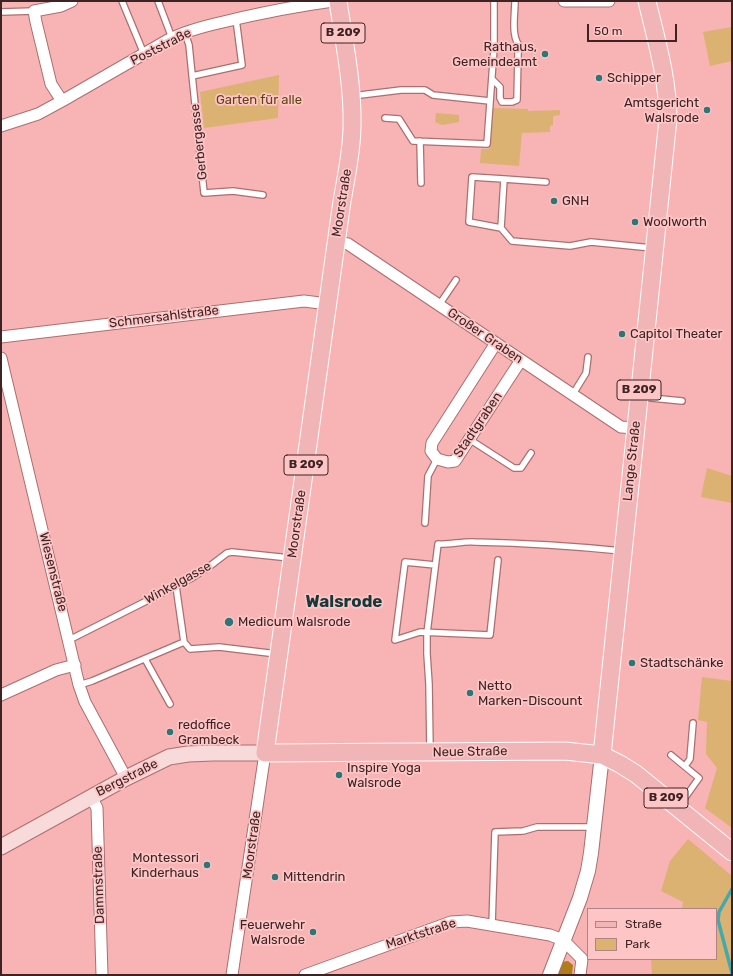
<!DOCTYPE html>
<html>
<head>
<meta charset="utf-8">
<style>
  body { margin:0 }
  #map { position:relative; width:733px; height:976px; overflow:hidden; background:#f8b3b4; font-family:Rubik,sans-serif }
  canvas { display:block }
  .frame { position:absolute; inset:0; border:2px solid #3d2323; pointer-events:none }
  .legend { position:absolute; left:587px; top:908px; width:130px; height:52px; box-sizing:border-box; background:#fdc5c5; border:1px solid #b08484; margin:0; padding:5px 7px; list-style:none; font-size:12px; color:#3d2323 }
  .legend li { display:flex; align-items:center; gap:8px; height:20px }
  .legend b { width:20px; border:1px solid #b08484 }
  .scale { position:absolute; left:587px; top:24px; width:90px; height:18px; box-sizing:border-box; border:2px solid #3d2323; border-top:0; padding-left:5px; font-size:12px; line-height:14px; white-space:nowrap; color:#3d2323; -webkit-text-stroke:3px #fdc5c5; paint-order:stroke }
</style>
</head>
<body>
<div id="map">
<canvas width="733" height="976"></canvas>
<div class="frame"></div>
<ul class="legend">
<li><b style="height:5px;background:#f1b5b7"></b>Straße</li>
<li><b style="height:11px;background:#dbb271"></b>Park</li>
</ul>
<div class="scale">50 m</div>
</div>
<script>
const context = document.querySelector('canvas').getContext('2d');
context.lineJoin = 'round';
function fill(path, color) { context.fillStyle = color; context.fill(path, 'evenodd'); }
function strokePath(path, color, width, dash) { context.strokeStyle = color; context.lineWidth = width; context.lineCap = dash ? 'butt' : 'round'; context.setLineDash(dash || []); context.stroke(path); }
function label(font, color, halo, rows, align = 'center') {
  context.font = font + ' Rubik,sans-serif'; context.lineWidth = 3.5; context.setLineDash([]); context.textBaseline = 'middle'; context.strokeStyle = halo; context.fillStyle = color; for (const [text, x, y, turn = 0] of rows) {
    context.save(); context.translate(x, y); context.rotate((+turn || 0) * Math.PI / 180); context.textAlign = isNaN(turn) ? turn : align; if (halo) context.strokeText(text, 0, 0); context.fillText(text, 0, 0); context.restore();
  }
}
fill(new Path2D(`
  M732,27V61L710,66L703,32Z
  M279,75L278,118L204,128L200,92Z
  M493,108L528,109V111L560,110V115L553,116V125L550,126V132L522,133L519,166L480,163L481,149H489Z
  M436,113L459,115V122L442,125L435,122Z
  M707,468L732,476V503L701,497Z
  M702,677L732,681V828L705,808L717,768L706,754L707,722L698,720Z
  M688,839L732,876V975H652L651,959H716V909H682L683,902L661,891L670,861Z`), '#dbb271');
fill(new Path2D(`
  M568,961L573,965L572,975H556L561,962Z`), '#af7d19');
strokePath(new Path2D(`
  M732,889L719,912L718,920L732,973`), '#44a8ac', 3.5);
const service = new Path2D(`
  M122,1L144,54
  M158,1L172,38
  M1,12L34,11
  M185,33L189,45L204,193L233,191L263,195
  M192,76L242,65L236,19
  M492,79L500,87V98L502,102H512L517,100L518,54V51L522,48C510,40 515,15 515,1
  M352,96L401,90H425L433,95L490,101
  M385,118L399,119L413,141L487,144L494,48V1
  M420,141L421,183
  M504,179L546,182
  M501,228L504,179L472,177L469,222L501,228L512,241L570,246L591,242L652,248
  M439,305L456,280
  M573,394L586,373L588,357
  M641,397L682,401
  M469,439L514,468H521L531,453
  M425,523L428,476L437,459
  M435,565L405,562L395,640L420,632L490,635L498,560
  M176,586L184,642L190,649L219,647L277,654
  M69,640L192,578L210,566L227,553L232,552L290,558
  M145,659L170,704
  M79,685L92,681L184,642
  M430,750L429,684L427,654V633L438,544C450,545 462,541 475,542C524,543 573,546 622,551
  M671,755L699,778L679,806
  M685,766L690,759L693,723
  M492,925L495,832L523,831L537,827H593`);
const minor = new Path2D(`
  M564,1H609
  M62,101L51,84L36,22L34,11L61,6L72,1
  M1,126L38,114L62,101L168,40C185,31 205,26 223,22C260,13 296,6 333,1
  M336,242L348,244L621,427L635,428
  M1,337L304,301L328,304
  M496,343L432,443L431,451L437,459L448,462L455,461L521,360
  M1,358L79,685L85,702L126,778
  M1,695L56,670L75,665
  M91,797L97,808L102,975
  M232,975L265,753
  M305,975L451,922L467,921L550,935L563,940L582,959L580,975`);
const tertiary = new Path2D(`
  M550,975L580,898L588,871L591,853L602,755`);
const secondary = new Path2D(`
  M1,847L126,778L169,757L188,754L213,753H265`);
const primary = new Path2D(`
  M338,1C344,42 353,84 352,126C352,153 345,181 341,208L265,753L565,751L602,755L620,764L636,774L732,852
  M602,755L668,119C668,79 656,39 647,1`);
strokePath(service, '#ad6e6f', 8);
strokePath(minor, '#ad6e6f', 13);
strokePath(tertiary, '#ad6e6f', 16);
strokePath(secondary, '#ad6e6f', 17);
strokePath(primary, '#fff', 19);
strokePath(service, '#fff', 5.5);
strokePath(minor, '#fff', 11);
strokePath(tertiary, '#fff', 14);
strokePath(secondary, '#f8dadb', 15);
strokePath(primary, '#f1b5b7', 17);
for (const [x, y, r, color] of [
  [545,54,4,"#2c7678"],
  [599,78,4,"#2c7678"],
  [707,110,4,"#2c7678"],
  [554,201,4,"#2c7678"],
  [635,222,4,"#2c7678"],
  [622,334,4,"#2c7678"],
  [229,622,5,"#2c7678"],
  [632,663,4,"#2c7678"],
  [470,693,4,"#2c7678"],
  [170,732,4,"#2c7678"],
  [339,775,4,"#2c7678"],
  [207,865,4,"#2c7678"],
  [275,877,4,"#2c7678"],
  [313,932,4,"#2c7678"]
]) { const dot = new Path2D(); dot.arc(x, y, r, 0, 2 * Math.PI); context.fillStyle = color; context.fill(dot); strokePath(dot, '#fdc5c5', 1.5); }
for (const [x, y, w] of [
  [343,33,44],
  [639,390,44],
  [306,465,44],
  [666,798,44]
]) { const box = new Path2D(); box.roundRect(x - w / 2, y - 10, w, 20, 3); context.fillStyle = '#fdc5c5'; context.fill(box); strokePath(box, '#3d2323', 1); }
label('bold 12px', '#3d2323', null, [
  ["B 209",343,33],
  ["B 209",639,390],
  ["B 209",306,465],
  ["B 209",666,798]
]);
label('13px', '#3d2323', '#fdc5c5', [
  ["Poststraße",161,47,-27],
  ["Gerbergasse",199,142,-96],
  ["Moorstraße",342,203,-81],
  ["Schmersahlstraße",164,317,-7],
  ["Großer Graben",485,336,34],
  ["Stadtgraben",478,425,-56],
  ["Lange Straße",632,461,-84],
  ["Moorstraße",297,524,-82],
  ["Wiesenstraße",53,572,76],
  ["Winkelgasse",178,583,-29],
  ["Neue Straße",470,752,-1],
  ["Bergstraße",127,778,-27],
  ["Moorstraße",252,845,-82],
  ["Dammstraße",99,885,-92],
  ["Marktstraße",421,934,-18]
]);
label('13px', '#3d2323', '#fdc5c5', [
  ["Rathaus,",537,47,"right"],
  ["Gemeindeamt",537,62,"right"],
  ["Schipper",607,78],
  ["Amtsgericht",699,103,"right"],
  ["Walsrode",699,118,"right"],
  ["GNH",562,201],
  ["Woolworth",643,222],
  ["Capitol Theater",630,334],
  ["Medicum Walsrode",238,622],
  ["Stadtschänke",640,663],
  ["Netto",478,686],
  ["Marken-Discount",478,701],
  ["redoffice",178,725],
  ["Grambeck",178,740],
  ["Inspire Yoga",347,768],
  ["Walsrode",347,783],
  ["Montessori",199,858,"right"],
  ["Kinderhaus",199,873,"right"],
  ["Mittendrin",283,877],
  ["Feuerwehr",305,925,"right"],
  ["Walsrode",305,940,"right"]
], 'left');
label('13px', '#5e4413', '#fdc5c5', [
  ["Garten für alle",259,100]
]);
label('bold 17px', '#153839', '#fdc5c5', [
  ["Walsrode",344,602]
]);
</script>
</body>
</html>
